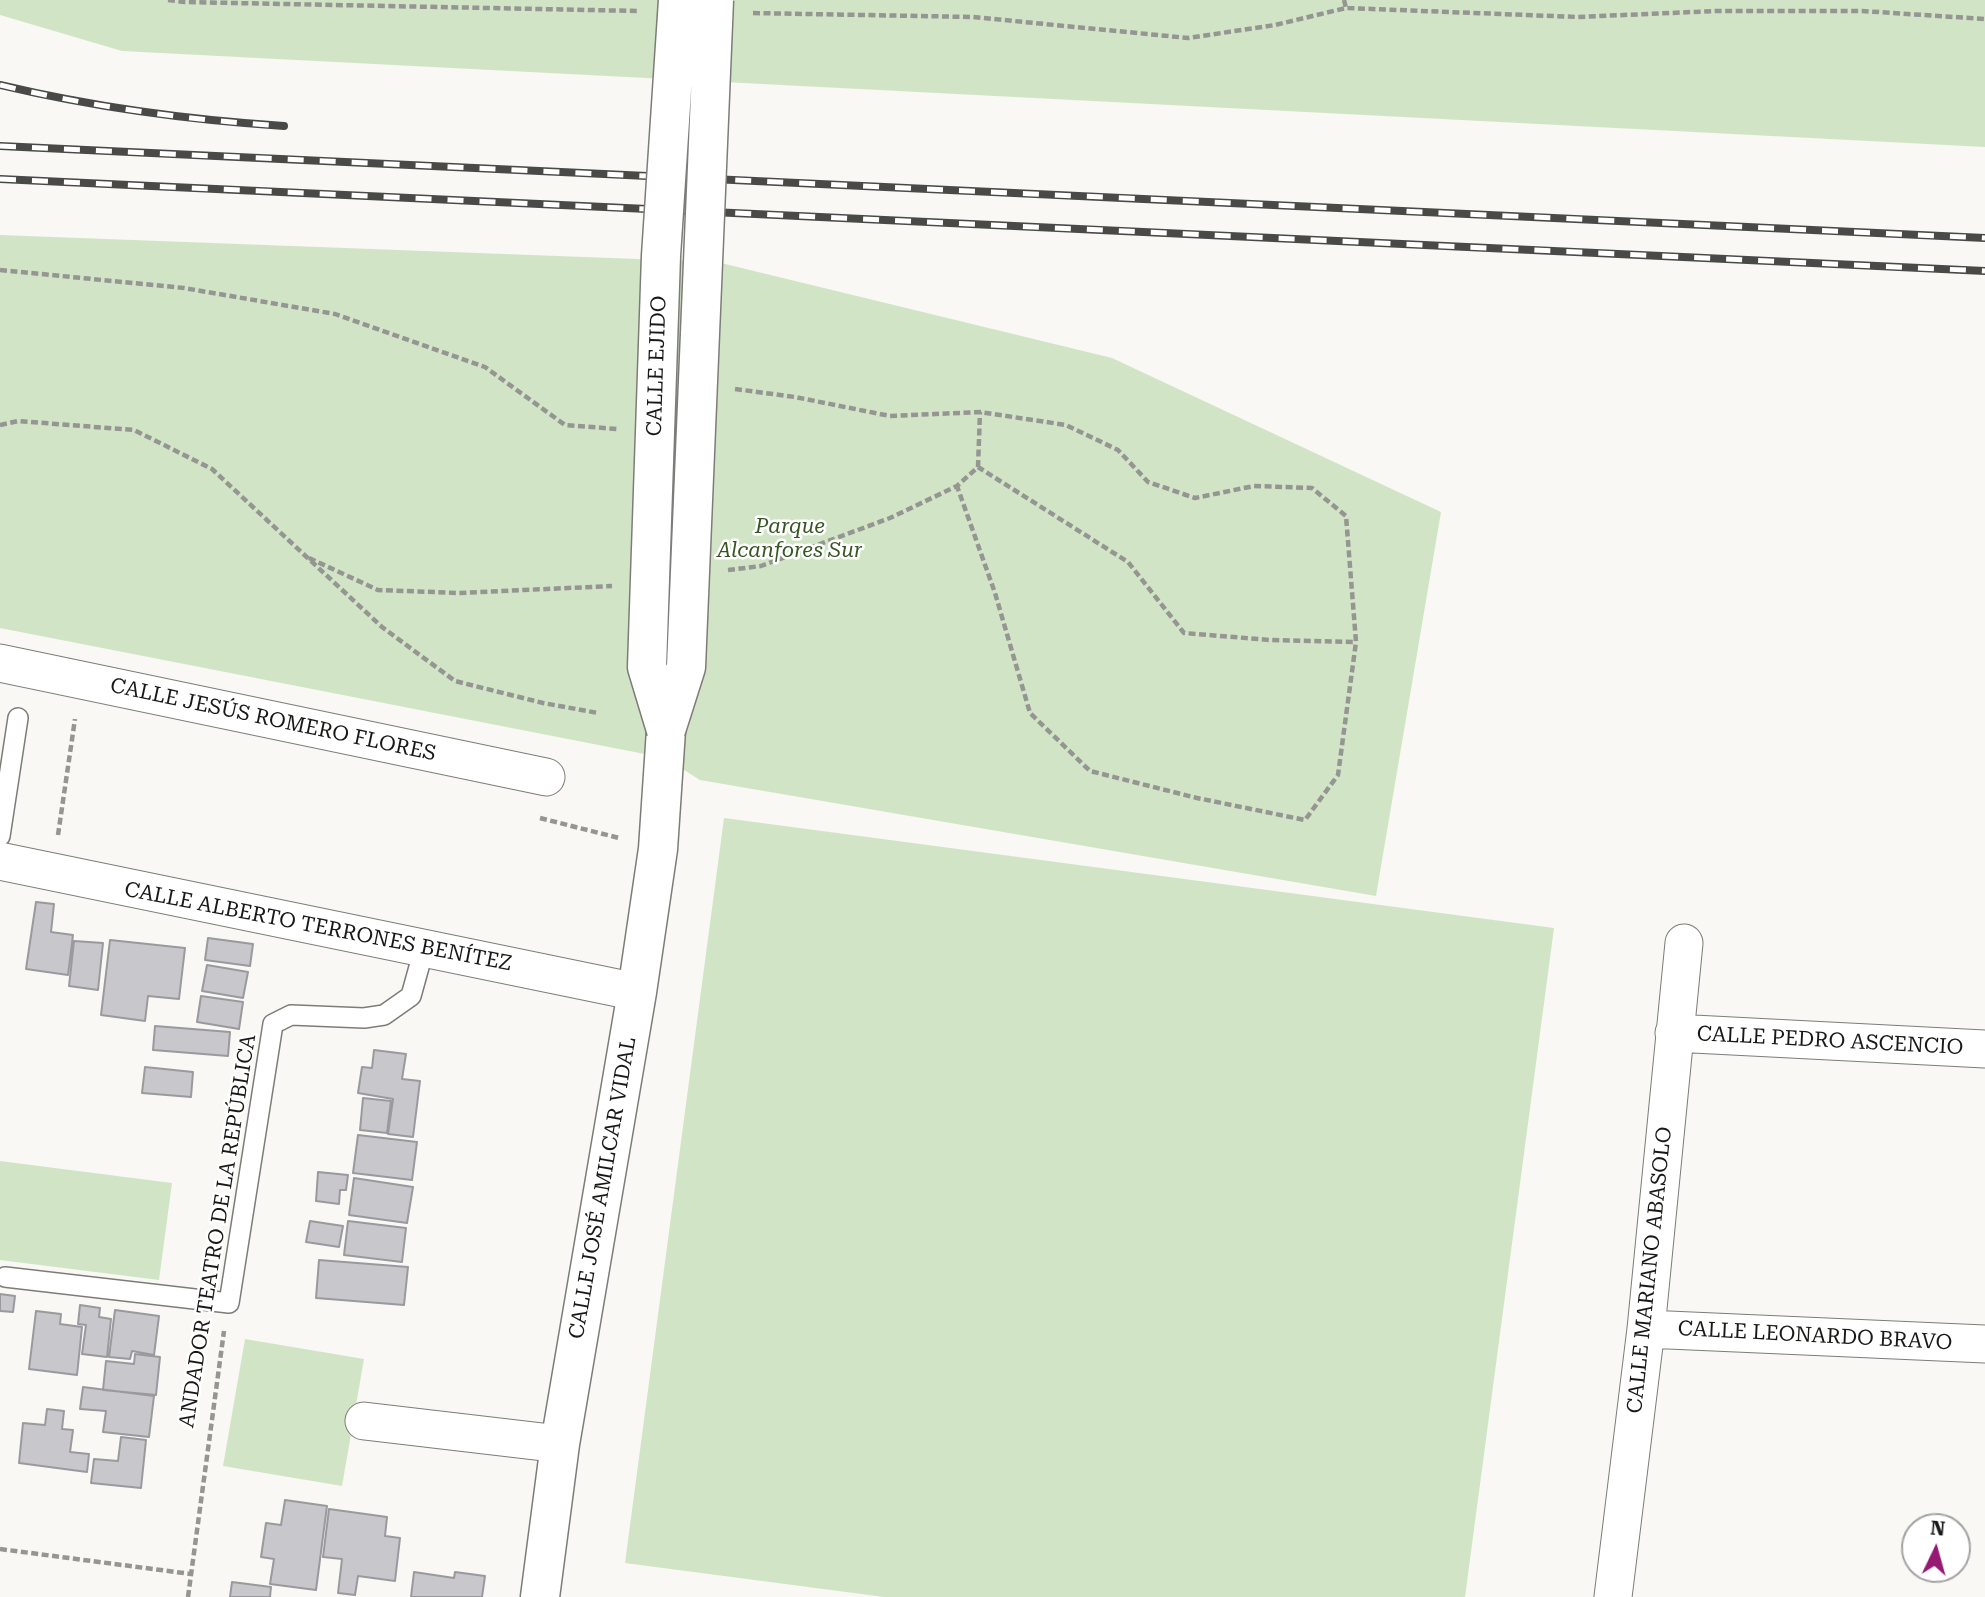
<!DOCTYPE html>
<html>
<head>
<meta charset="utf-8">
<style>
  body { margin:0 }
  #map { position:relative; width:1985px; height:1597px; overflow:hidden; background:#f9f8f4; font-family:"Roboto Serif",serif }
  canvas { display:block }
  .north { position:absolute; left:1901px; top:1513px; width:70px; height:70px; box-sizing:border-box; background:#fff; border:2px solid #a3a3a2; border-radius:50%; rotate:5deg; font-size:19px; font-weight:700; line-height:28px; text-align:center; color:#181817 }
  .north::after { content:''; display:block; margin:auto; width:24px; height:32px; background:#961972; clip-path:polygon(50% 0,100% 100%,50% 72%,0 100%) }
</style>
</head>
<body>
<div id="map">
<canvas width="1985" height="1597"></canvas>
<div class="north">N</div>
</div>
<script>
const context = document.querySelector('canvas').getContext('2d');
context.lineJoin = 'round';
function fill(path, color) { context.fillStyle = color; context.fill(path, 'evenodd'); }
function strokePath(path, color, width, dash) { context.strokeStyle = color; context.lineWidth = width; context.lineCap = dash ? 'butt' : 'round'; context.setLineDash(dash || []); context.stroke(path); }
function label(font, color, halo, rows, align = 'center') {
  context.font = font + ' "Roboto Serif",serif'; context.lineWidth = 5; context.setLineDash([]); context.textBaseline = 'middle'; context.strokeStyle = halo; context.fillStyle = color; for (const [text, x, y, turn = 0] of rows) {
    context.save(); context.translate(x, y); context.rotate((+turn || 0) * Math.PI / 180); context.textAlign = isNaN(turn) ? turn : align; if (halo) context.strokeText(text, 0, 0); context.fillText(text, 0, 0); context.restore();
  }
}
fill(new Path2D(`
  M0,0H1985V147L122,51L0,15Z
  M0,235L717,262L1112,358L1441,512L1376,896L700,780L665,758L0,628Z
  M724,818L1554,928L1465,1597H884L625,1563Z
  M0,1161L172,1183L159,1280L0,1260Z
  M245,1339L364,1359L342,1486L223,1466Z`), '#d1e5c6');
const building = new Path2D(`
  M36,902L54,904L51,932L73,935L68,975L26,969Z
  M208,938L253,944L250,966L205,960Z
  M110,940L185,948L179,999L148,996L145,1021L101,1015Z
  M74,941L103,943L98,990L69,986Z
  M207,965L248,972L243,998L202,991Z
  M201,996L243,1002L239,1029L197,1022Z
  M155,1026L230,1032L228,1056L153,1050Z
  M374,1050L406,1054L402,1079L420,1081L413,1137L388,1134L393,1099L358,1093L362,1067L372,1068Z
  M145,1067L193,1072L191,1097L142,1093Z
  M363,1098L391,1101L387,1133L360,1130Z
  M358,1135L417,1142L412,1180L353,1173Z
  M318,1172L348,1175L346,1190H340L339,1204L316,1201Z
  M354,1178L413,1187L407,1223L349,1215Z
  M310,1221L343,1226L339,1247L306,1242Z
  M348,1221L406,1228L402,1262L344,1255Z
  M319,1260L408,1267L404,1305L316,1298Z
  M0,1294L15,1296L13,1312L0,1311Z
  M80,1305L100,1308L99,1317L111,1319L107,1357L82,1354L86,1325L78,1324Z
  M115,1310L159,1316L154,1355L132,1351L130,1359L109,1357Z
  M36,1311L61,1314L60,1324L82,1327L77,1375L29,1369Z
  M135,1354L160,1357L156,1395L103,1390L106,1361L134,1364Z
  M83,1387L154,1396L149,1437L103,1432L106,1411L80,1409Z
  M47,1409L64,1411L62,1429L73,1430L70,1452L89,1454L87,1472L19,1463L23,1423L45,1425Z
  M121,1437L146,1440L141,1488L91,1483L94,1459L118,1461Z
  M285,1500L327,1506L316,1590L270,1584L274,1559L261,1557L266,1523L281,1525Z
  M329,1509L387,1517L385,1536L400,1538L395,1581L358,1576L355,1595L338,1593L342,1559L323,1557Z
  M414,1572L454,1578L455,1572L485,1576L482,1597H411Z
  M232,1582L271,1587L270,1597H230Z`);
fill(building, '#c8c7cb');
strokePath(building, '#9a999d', 2);
const lane = new Path2D(`
  M0,836L18,718
  M5,1277L229,1303L273,1024L291,1015L364,1018L384,1015L411,996L424,949`);
const street = new Path2D(`
  M0,663L546,777
  M0,861L637,992
  M1674,1033L1985,1049
  M1646,1329L1985,1344
  M364,1421L560,1444
  M1613,1597L1646,1329L1684,943`);
const secondary = new Path2D(`
  M540,1597L560,1444L637,992L658,849L666,730`);
strokePath(lane, '#7d7c79', 22);
strokePath(street, '#7d7c79', 39);
strokePath(secondary, '#7d7c79', 41);
strokePath(new Path2D(`
  M168,0L184,2L640,11
  M1344,0L1346,8
  M753,13L973,17L1188,38L1275,25L1346,8L1578,17L1716,11H1862L1985,19
  M0,270L184,288L335,314L485,367L565,425L617,429
  M735,389L795,397L890,416L980,412L1066,425L1118,450L1148,482L1195,498L1254,486L1312,488L1346,516L1356,642L1338,775L1305,820L1197,798L1090,771L1030,713L995,593L957,486
  M0,425L18,421L134,430L212,469L382,627L455,681L543,703L598,713
  M978,467L980,412
  M309,558L378,590L459,593L612,586
  M728,570L761,566L890,518L957,486L978,467L1128,562L1184,633L1270,640L1356,642
  M540,818L619,838
  M58,835L75,719
  M0,1549L191,1574
  M188,1597L224,1331`), '#959592', 4.5, [7, 3.5]);
strokePath(lane, '#fff', 19);
strokePath(street, '#fff', 37);
strokePath(secondary, '#fff', 38);
const rail = new Path2D(`
  M0,85C93,107 188,120 284,126
  M0,146L1985,238
  M0,179L1985,271`);
strokePath(rail, '#494947', 8);
strokePath(rail, '#fff', 5, [16]);
const secondaryBridge = new Path2D(`
  M666,730L647,667L661,256L678,0
  M666,730L686,667L714,0`);
strokePath(secondaryBridge, '#7d7c79', 41, []);
strokePath(secondaryBridge, '#fff', 38);
label('21px', '#181817', '#fff', [
  ["CALLE EJIDO",657,366,-88],
  ["CALLE JESÚS ROMERO FLORES",273,720,12],
  ["CALLE ALBERTO TERRONES BENÍTEZ",318,927,11],
  ["CALLE PEDRO ASCENCIO",1830,1041,3],
  ["CALLE JOSÉ AMILCAR VIDAL",603,1188,-80],
  ["ANDADOR TEATRO DE LA REPÚBLICA",218,1231,-81],
  ["CALLE MARIANO ABASOLO",1650,1270,-84],
  ["CALLE LEONARDO BRAVO",1815,1336,3]
]);
label('italic 21px', '#375623', '#fff', [
  ["Parque",790,527],
  ["Alcanfores Sur",790,551]
]);
</script>
</body>
</html>
